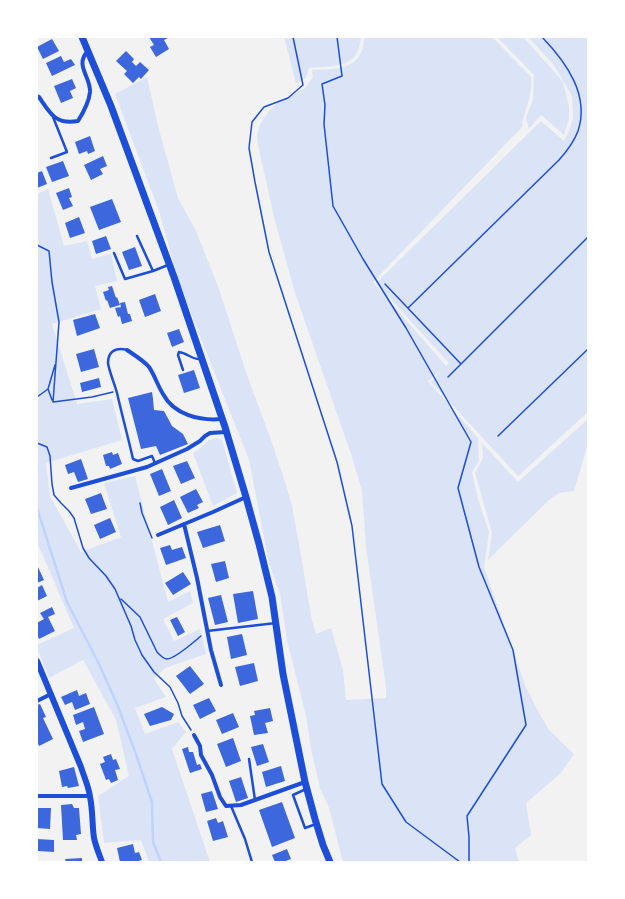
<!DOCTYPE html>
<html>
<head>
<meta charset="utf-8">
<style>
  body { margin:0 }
  #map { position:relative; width:625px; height:899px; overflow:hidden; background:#f2f2f2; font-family:Montserrat,sans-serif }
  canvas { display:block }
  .frame { position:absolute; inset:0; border:38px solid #fff; pointer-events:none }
</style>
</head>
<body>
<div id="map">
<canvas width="625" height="899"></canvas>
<div class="frame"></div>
</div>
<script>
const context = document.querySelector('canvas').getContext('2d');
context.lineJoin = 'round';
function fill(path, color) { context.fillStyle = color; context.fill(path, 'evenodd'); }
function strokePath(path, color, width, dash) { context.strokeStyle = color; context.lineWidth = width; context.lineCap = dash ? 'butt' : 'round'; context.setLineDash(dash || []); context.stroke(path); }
fill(new Path2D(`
  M284,37H361C360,44 359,52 353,58C344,67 322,67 309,68L306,78L296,84Z
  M365,37H492L531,77C533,93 526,108 522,123L523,126L373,282L446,366L449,363L376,283L541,121L564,141L569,131L573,118L572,96L565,84L553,64L528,37H588V412L518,476L431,382L442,370L428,381L478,438L479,461L472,472L478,499L489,532L484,567L525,685L539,713L549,730L574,754L560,774L526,803L531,835L515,848L519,862H343L329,808L320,788L311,749L306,716L287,640L280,594L269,563L249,460L178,280L159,211L115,94L147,77L158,126L178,198L196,231L219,289L247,375L270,437L286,485L292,506L301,555L311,616L316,634L331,628L343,670L346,700L386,698V687L366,547L362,491L353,460L295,293L274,217L258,145L257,134L261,123L268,112L276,104L305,88L313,77L312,70C329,69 352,71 361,53C363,48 363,42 365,37Z
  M497,37H523L551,68L563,82L569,106V119L564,135L541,115L529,129L526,118L533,99L534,75Z
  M48,189L64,246L87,241L92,259L111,254L117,281L95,286L101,309L52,324L77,404L112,399L122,440L46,463L50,496L81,552L121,537L104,483L135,476L168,602L190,591L193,603L163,619L174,641L200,629L206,654L165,668L154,679L166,697L135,708L145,734L178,722L186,732L172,749L210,862H149L141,840L104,843L98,796L129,776L116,720L83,660L49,678L37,648V645L74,628L37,542V194Z
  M588,419V443L574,491L559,493L549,500L488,560L492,533L475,473L483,458L482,443L518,482Z
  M217,438L222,440L237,493L213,506L193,453L199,449L209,440Z`), '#dbe4f7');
strokePath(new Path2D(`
  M37,508L67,602L99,664L117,704L137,757L152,802L153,842L161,862`), '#bfd3fe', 2.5);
fill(new Path2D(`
  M149,37H170L164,40L169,49L156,57L150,47L154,45Z
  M52,39L59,51L43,59L37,47Z
  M126,51L134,59L132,62L136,66L140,62L149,70L141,79L139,77L133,83L124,74L127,71L116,61Z
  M61,56L64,62L71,59L75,65L52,76L46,63Z
  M72,79L76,88L70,91L73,98L61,103L54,86Z
  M90,136L95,151L88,154L87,151L79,154L75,142Z
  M103,156L107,166L100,169L103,174L91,180L84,165Z
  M63,161L69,176L52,182L46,167Z
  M42,171L47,184L37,188V173Z
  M69,188L72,197L69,198L73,206L63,210L56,193Z
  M112,199L121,222L99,230L90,207Z
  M79,217L85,233L70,238L65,223Z
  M106,236L111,249L96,254L92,241Z
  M135,247L142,266L129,270L122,252Z
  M112,286L116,298L117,297L120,305L110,308L107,300L106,301L103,292L109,290L108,287Z
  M155,294L161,311L145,317L139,300Z
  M125,302L128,314H130L132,321L122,324L120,316L118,317L115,308L121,307L120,303Z
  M95,314L100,328L77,336L73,320Z
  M179,329L184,342L172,347L167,333Z
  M94,349L99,367L81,372L76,354Z
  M194,370L200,388L184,393L178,375Z
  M99,378L101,387L82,392L80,383Z
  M152,392L153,399L154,410L164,411L172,426L183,434L188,444L160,455L156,446L141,449L128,398Z
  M112,452L113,455L118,453L122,464L110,469L109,466H106L103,455Z
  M81,459L88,479L78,482L74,472L68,474L65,465Z
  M187,461L195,478L181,484L173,466Z
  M162,469L171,491L159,496L150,474Z
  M196,489L203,502L197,505L199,508L188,513L180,497Z
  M101,493L107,509L91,514L85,499Z
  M174,500L182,518L168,525L160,507Z
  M110,518L116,532L100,539L94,525Z
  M220,525L225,541L203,548L197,532Z
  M170,545L172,550L182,547L186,558L166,565L160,548Z
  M225,561L229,578L216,582L211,564Z
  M37,565L44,580L37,583Z
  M183,572L191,584L173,595L165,583Z
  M42,585L47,596L37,601V588Z
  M253,591L258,619L238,623L233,594Z
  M221,595L228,622L215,625L208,598Z
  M52,607L55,614L48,617L55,631L39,639L37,634V623L44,619L40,613Z
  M177,617L185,632L178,636L170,620Z
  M242,634L247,655L231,659L227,637Z
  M254,663L258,681L240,686L235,667Z
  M190,666L204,684L190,694L176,676Z
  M77,690L79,696L86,693L90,704L75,710L72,702L65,705L61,697Z
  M209,698L216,711L200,719L193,705Z
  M40,704L46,717L43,718L53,739L39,746L37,741V738L38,737L37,735V705Z
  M94,707L104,734L83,742L79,731L85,729L83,722L76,725L73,715Z
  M162,707L174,714L171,720L150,726L144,714Z
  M270,708L273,721L265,723L268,733L254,735L250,716L255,715L254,711Z
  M233,713L239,727L222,734L216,720Z
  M233,738L241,761L226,767L217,744Z
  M263,744L269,762L257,766L251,747Z
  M188,747L189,752H193L197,765L200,764L202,769L190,773L182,749Z
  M111,754L113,760L116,759L120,769L115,770L118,780L111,783L109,779L106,780L100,764L105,762L103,757Z
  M281,766L285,781L266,787L262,772Z
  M74,767L79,786L68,788L67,786L62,787L59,771Z
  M241,777L248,798L236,802L229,781Z
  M212,791L218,809L206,812L201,794Z
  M282,802L295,838L272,847L259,810Z
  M72,804L74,808H79L81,834L76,835L77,840H63L61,805Z
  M37,808H51L50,829L37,828Z
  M216,818L218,823L223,821L228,837L213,841L207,821Z
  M37,839L54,840V852L38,851L37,849Z
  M133,844L135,853L139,852L142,860L135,862H120L117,848Z
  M287,849L291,859L283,862H275L272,855Z
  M82,858V862H66L65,859Z`), '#3d67dc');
strokePath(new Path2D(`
  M293,37L303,85L288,98L264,107L252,122L249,148L255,182L269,252L337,462L352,526L382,784L406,822L460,862
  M337,37L342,76L322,84L325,105L324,124L333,206L363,259L406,328L471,442L458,488L479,567L513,650L526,725L467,816L469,837V862
  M37,245L49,251L52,282L59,322L53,402L92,397L113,392
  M385,284L461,364
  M408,308L559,160C567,151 574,142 578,131C590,95 566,62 542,37
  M448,377L588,237
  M48,389L55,365
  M37,397L48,389L52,400
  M498,436L588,349
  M37,443L47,447L50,456L52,484L54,495L61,503L69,511L74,518L83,548L89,558L106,576L115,589L131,626L135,640L142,655L154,672L170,687L178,703L182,716L191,730
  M140,503L142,513L152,538
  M121,599L140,617L157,652C160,655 163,659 167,659C175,659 195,641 201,636`), '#1d4ed8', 1.5);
strokePath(new Path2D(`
  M51,158L67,152L53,117
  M137,236L153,271
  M114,253L125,279L153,271L168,265
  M127,350C116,347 108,351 108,363C109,371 115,385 117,393C122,415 128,437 133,459L138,461L152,456L155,463
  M183,370L178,355L179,352C187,353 193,360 200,359
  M207,631L276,623
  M249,759L255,800
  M306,789L293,795L305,828L316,824
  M231,806L245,839L252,862`), '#1d4ed8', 2.5);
strokePath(new Path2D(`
  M37,96L39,97C50,113 55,125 78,121C83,113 89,102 90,92C91,77 74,65 88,51
  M127,350C134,355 143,360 149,367C154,374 158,386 163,394C174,415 200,421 222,419
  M71,488L147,467L187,449L200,441L205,436L210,433L226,432
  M184,524L197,578L211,650L221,685
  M158,535L213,512L246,497
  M37,701L51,694
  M194,735L200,746L201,755L212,775L220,797L226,806L241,805L305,782
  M37,796H90`), '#1d4ed8', 4);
strokePath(new Path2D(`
  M37,661L81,767C84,777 89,787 90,797C93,811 92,825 94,838C96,847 99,854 102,862`), '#1d4ed8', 6);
strokePath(new Path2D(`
  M82,37L111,106L174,277L225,427L246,497L259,544L272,597L283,674L305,782L315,819L323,845L330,862`), '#1d4ed8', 7);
</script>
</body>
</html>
